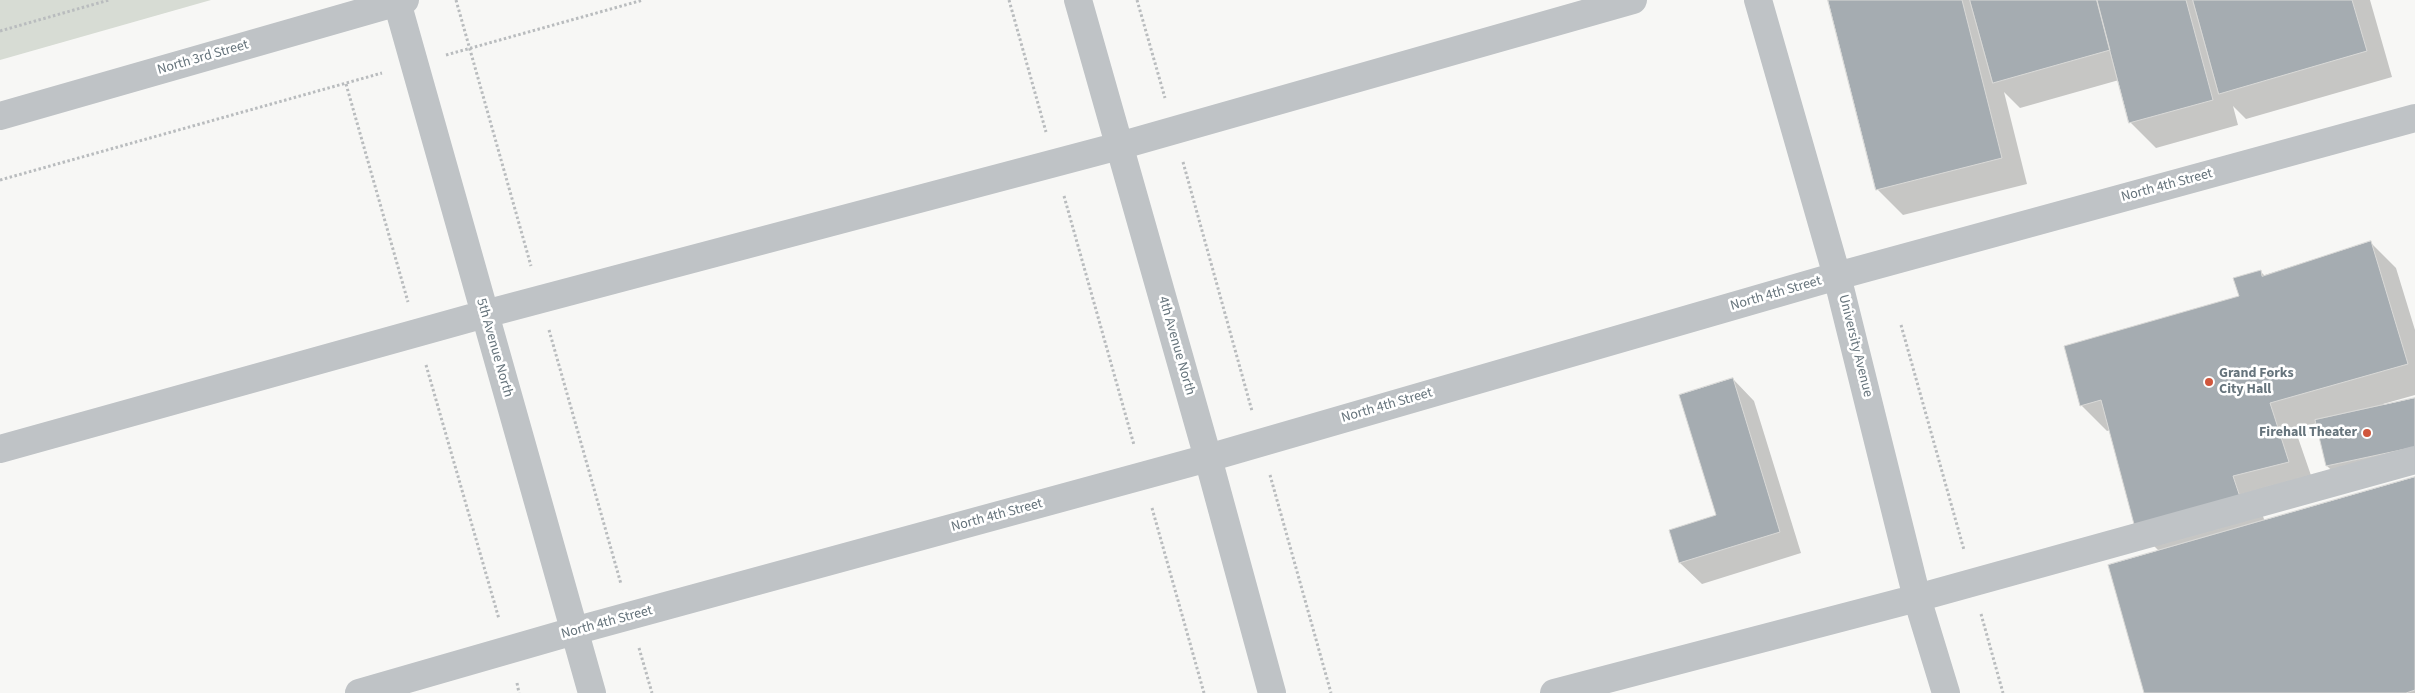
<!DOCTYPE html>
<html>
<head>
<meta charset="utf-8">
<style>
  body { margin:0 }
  canvas { display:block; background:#f7f7f5 }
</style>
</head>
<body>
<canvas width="2415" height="693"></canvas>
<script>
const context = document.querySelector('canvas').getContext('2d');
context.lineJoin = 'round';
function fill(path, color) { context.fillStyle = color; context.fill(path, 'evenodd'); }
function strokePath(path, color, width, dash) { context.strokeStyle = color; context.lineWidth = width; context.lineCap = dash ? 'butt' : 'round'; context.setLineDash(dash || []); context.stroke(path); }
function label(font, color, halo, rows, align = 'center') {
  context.font = font + ' "Source Sans 3",sans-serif'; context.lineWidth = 5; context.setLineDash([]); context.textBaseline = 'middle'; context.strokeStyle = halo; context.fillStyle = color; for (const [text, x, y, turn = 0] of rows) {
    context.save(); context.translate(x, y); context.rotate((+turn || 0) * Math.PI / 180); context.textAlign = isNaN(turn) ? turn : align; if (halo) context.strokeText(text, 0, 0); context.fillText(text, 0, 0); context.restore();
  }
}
fill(new Path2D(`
  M0,0H211L0,60Z`), '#d7dcd4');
fill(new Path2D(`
  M1829,0H2370L2392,77L2246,119L2233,106L2238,125L2156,148L2130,122L2119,80L2020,108L2004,92L2027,184L1903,215L1877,189Z
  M2370,242L2396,268L2415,330V395L2383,404V406L2415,399V473L2349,487L2327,466L2317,423L2295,429L2315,487L2258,502L2265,522L2415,478V693H2146L2160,552L2136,528L2110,430L2107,431L2081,405L2241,297L2260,271L2265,276Z
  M1733,379L1754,401L1801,553L1702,584L1680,563L1717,516Z`), '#0003');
const building = new Path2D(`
  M1828,0H1962L2002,158L1876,190Z
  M1970,0H2097L2110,50L1993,83Z
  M2097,0H2186L2213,100L2129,123Z
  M2193,0H2352L2367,51L2219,94Z
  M2371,241L2408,364L2270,403L2289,462L2233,476L2240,497L2135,528L2101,400L2080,406L2064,346L2239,296L2233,278L2261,270L2262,276Z
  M1733,378L1780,532L1679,563L1669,530L1716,515L1679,395Z
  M2415,398V447L2326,466L2315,420Z
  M2415,477V690L2406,693H2144L2108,565Z`);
fill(building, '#a5acb1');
strokePath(building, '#d9d9d7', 1);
strokePath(new Path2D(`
  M456,0L531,266
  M1009,0L1046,132
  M1137,0L1165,98
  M0,31L109,0
  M446,55L643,0
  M346,84L408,302
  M1183,162L1252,411
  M0,180L382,73
  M1064,196L1134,445
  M1901,325L1964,550
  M549,330L621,584
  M426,365L499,619
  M1270,475L1331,693
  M1152,508L1204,693
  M1981,614L2003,693
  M639,648L652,693
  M517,683L519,693`), '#b9bcbe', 3, [2.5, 2.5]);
strokePath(new Path2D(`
  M1078,0L1208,458L1272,693
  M1758,0L1837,276L1917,598L1946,693
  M397,2L592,693
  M0,116L405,0
  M0,449L485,314L1119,146L1633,0
  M359,693L574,631L1208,458L1837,276L2415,118
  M1554,693L1917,598L2415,460`), '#bfc3c6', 28);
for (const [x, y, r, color] of [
  [2209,382,5,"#d0563c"],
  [2367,433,5,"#d0563c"]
]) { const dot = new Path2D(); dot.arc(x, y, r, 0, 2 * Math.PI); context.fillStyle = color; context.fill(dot); strokePath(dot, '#fff', 2); }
label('14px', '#66747c', '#fff', [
  ["North 3rd Street",203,58,-16],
  ["North 4th Street",2167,186,-15],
  ["North 4th Street",1776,294,-16],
  ["4th Avenue North",1176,346,74],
  ["University Avenue",1855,346,76],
  ["5th Avenue North",494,348,74],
  ["North 4th Street",1387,406,-16],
  ["North 4th Street",997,516,-15],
  ["North 4th Street",607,623,-15]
]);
label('bold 14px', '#66747c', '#fff', [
  ["Grand Forks",2219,374],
  ["City Hall",2219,390],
  ["Firehall Theater",2357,433,"right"]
], 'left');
</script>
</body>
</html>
